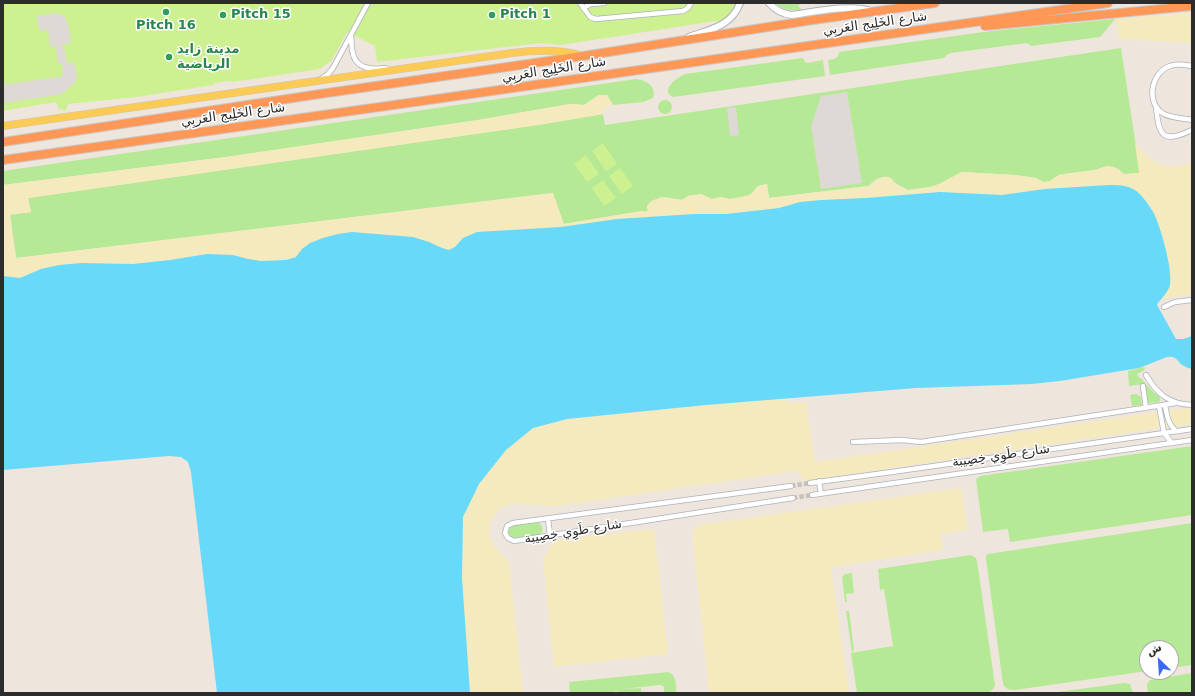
<!DOCTYPE html>
<html>
<head>
<meta charset="utf-8">
<style>
  body { margin:0 }
  #map { position:relative; width:1195px; height:696px; overflow:hidden; background:#eee6dd; font-family:"DejaVu Sans","Noto Naskh Arabic",sans-serif }
  canvas { display:block }
  .frame { position:absolute; inset:0; border:4px solid #2c2c2c; pointer-events:none }
  .north { position:absolute; left:1139px; top:640px; width:40px; height:40px; box-sizing:border-box; background:#fff; border:1px solid #ababab; border-radius:50%; rotate:335deg; font-size:11px; font-weight:700; line-height:16px; text-align:center; color:#2c2c2c }
  .north::after { content:''; display:block; margin:auto; width:14px; height:18px; background:#3969ff; clip-path:polygon(50% 0,100% 100%,50% 72%,0 100%) }
</style>
</head>
<body>
<div id="map">
<canvas width="1195" height="696"></canvas>
<div class="frame"></div>
<div class="north">ش</div>
</div>
<script>
const context = document.querySelector('canvas').getContext('2d');
context.lineJoin = 'round';
function fill(path, color) { context.fillStyle = color; context.fill(path, 'evenodd'); }
function strokePath(path, color, width, dash) { context.strokeStyle = color; context.lineWidth = width; context.lineCap = dash ? 'butt' : 'round'; context.setLineDash(dash || []); context.stroke(path); }
function label(font, color, halo, rows, align = 'center') {
  context.font = font + ' "DejaVu Sans","Noto Naskh Arabic",sans-serif'; context.lineWidth = 3; context.setLineDash([]); context.textBaseline = 'middle'; context.strokeStyle = halo; context.fillStyle = color; for (const [text, x, y, turn = 0] of rows) {
    context.save(); context.translate(x, y); context.rotate((+turn || 0) * Math.PI / 180); context.textAlign = isNaN(turn) ? turn : align; if (halo) context.strokeText(text, 0, 0); context.fillText(text, 0, 0); context.restore();
  }
}
fill(new Path2D(`
  M775,3H802L799,5L798,6L802,10C791,11 783,10 775,3Z
  M1115,19L1100,37L1031,46L1027,43L951,53L948,54L944,58L830,75L828,60C834,59 838,59 839,52L991,31Z
  M1121,48L1140,173L1124,174L1118,169L1114,167L1107,166L1095,170L1064,174L1059,175L1050,181L1043,182L1036,178L1015,175L962,172L939,184L930,187L908,190L895,183L891,178H878L868,186L769,198L767,184L758,186L751,194L747,196L730,199L721,197L712,199L701,194L688,196L682,200L662,197L647,206L648,211L644,212L642,211L563,224L552,193L16,258L10,214L31,212L28,198L538,125L603,114L605,125Z
  M803,58L805,62L808,63L823,60L825,76L673,97C659,90 678,77 685,74Z
  M636,79C646,80 657,86 653,98L643,102L613,105L607,95H599L584,105L570,104L478,120L226,157L3,185V171Z
  M658 107a7 7 0 1 1 14 0a7 7 0 1 1-14 0Z
  M1144,367L1145,370L1137,374L1139,378H1141L1152,391L1160,397V400L1159,402L1148,403L1144,384L1129,386L1128,371Z
  M1136,394L1141,397L1142,405L1132,406L1130,395Z
  M1192,446V515L1010,542L1008,529L983,532L976,479L980,476Z
  M536,522C539,523 542,524 542,528C543,530 542,533 540,534C538,537 516,540 512,538C506,535 508,529 512,525Z
  M1192,523V665L1171,668V648H1147V671L1015,690C1009,690 1006,689 1003,684L986,559V556L988,554Z
  M971,555L976,558L977,561L995,685L993,689L988,693H857L851,653L893,646L884,589L880,590L878,569Z
  M852,573L854,593L846,594L847,602H845L842,577L845,574Z
  M846,611H849L854,651L852,652Z
  M668,672C677,675 676,685 676,693H664V687L661,685L622,689L641,688V693H621L616,691L611,693H570L569,682Z
  M1192,673V693H1148L1147,684L1150,680Z
  M1124,683L1130,684L1133,693H1050Z`), '#b6e995');
fill(new Path2D(`
  M1192,13V43L1119,39L1115,19Z
  M599,95H607L613,105C607,107 604,107 603,114L538,125L28,198L31,212L10,215L16,258L553,193L564,224L642,211L644,212L648,211L647,206L651,201L662,197L682,200L688,196L701,194L712,199L721,197L730,199L746,196L751,194L758,186L767,184L769,198L868,186C877,182 878,175 889,177L895,183L904,189L908,190L930,187L939,184L962,172L1015,175L1036,178L1044,182L1050,181L1059,175L1064,174L1095,170L1107,166L1114,167L1118,169L1124,174L1139,173L1135,143C1151,163 1167,173 1192,162V294C1183,295 1171,299 1163,298C1167,291 1170,284 1170,275C1170,260 1159,222 1152,210C1148,204 1143,198 1138,193L1045,189L1002,195L940,192L866,198L821,200L789,205L779,208L726,214H694L617,219L561,227L477,232L463,238L455,247L449,250L442,248L429,242L384,234L352,232L338,234L323,238L310,243L302,249L296,257L286,260L261,261L248,259L233,255L207,254L170,260L133,264L81,263L59,265L41,269L20,278L3,276V185L226,157L478,120L570,104L584,105Z
  M787,398V403L806,402L815,462L1158,412L1160,428L805,481L796,471L558,506L512,504L504,506L497,512L492,519L489,528L490,537L494,546L506,558L509,563L523,693H470L462,578L463,517L479,484L506,450L533,428L567,419L706,405Z
  M1192,408V424L1166,428L1164,425L1162,411Z
  M961,488L968,530L940,534L943,550L831,567L849,693H709L692,532L698,525Z
  M654,529L668,654L554,667L543,559L555,540Z`), '#f5eabe');
fill(new Path2D(`
  M3,3H737L733,13L721,23L716,21L561,45L541,43L377,62L375,46L347,32L332,60L320,69L233,82L230,81L215,83L213,85L137,97L68,104L66,111L59,109L56,102L3,111Z
  M603,143L617,164L606,171L592,151Z
  M586,155L599,174L587,182L574,164Z
  M620,168L633,186L622,194L609,176Z
  M603,180L616,198L604,206L592,188Z`), '#cdf190');
fill(new Path2D(`
  M56,13L64,16L68,23L71,43L62,45V47H64L67,63L74,62L77,76L75,83L63,93L58,95L3,103V85L63,76L62,64H58L56,46L50,47L48,30L40,31V27H38L37,16Z
  M847,92L862,183L821,189L811,126L821,96Z
  M736,107L739,135L730,136L727,108Z`), '#ded9d4');
fill(new Path2D(`
  M1109,185C1117,185 1126,185 1133,189C1141,193 1147,203 1152,210C1160,223 1173,270 1170,285C1168,292 1162,298 1158,303L1157,305L1176,339H1183L1192,336V369C1189,368 1185,367 1182,365C1176,360 1177,356 1167,357L1139,368L1060,381L1032,384L916,388L706,405L567,419L533,428L506,450L479,484L463,517L462,578L470,693H217L191,472L188,462L181,457L169,456L3,470V276L20,278L41,269L59,265L81,263L133,264L170,260L207,254L233,255L248,259L261,261L286,260L296,257L302,249L310,243L323,238L338,234L352,232L413,237L429,242L442,248L449,250L455,247L463,238L477,232L561,227L617,219L694,214H726L779,208L800,202L821,200L866,198L940,192L1002,195L1045,189Z`), '#68d9f8');
strokePath(new Path2D(`
  M791,486L810,483
  M793,498L812,495`), '#c7c1ba', 4.5, [4.5, 2]);
const street = new Path2D(`
  M580,3L590,17L596,19L683,11L688,8L691,3
  M583,8L591,4L604,3
  M351,36C352,40 351,44 352,49C354,69 370,70 386,68
  M1192,66C1185,65 1177,63 1170,66C1151,72 1145,104 1164,114C1172,118 1183,118 1192,120
  M321,79L328,74L333,68L368,3
  M1156,107C1159,136 1162,144 1192,130
  M1164,307L1175,302L1192,300
  M1146,375C1157,394 1169,404 1192,405
  M1143,386L1146,408
  M1165,405C1167,416 1168,424 1176,431
  M1159,406L1164,433L1172,443
  M853,442L902,440L921,442L1176,403
  M819,481L821,494
  M810,483L892,472L1192,429
  M791,486L513,523L507,526L505,533L508,538L514,541L793,498
  M812,495L1192,440
  M548,519L550,535`);
const secondary = new Path2D(`
  M769,3C775,10 783,14 792,15C814,12 851,4 871,11
  M689,37C710,29 731,27 740,3`);
const primary = new Path2D(`
  M3,126L512,53C535,50 561,49 583,56`);
const highway = new Path2D(`
  M985,26L1192,6
  M3,142L313,95L583,56L813,20L935,3
  M3,160L408,103L1108,3`);
strokePath(street, '#adb1bc', 6);
strokePath(secondary, '#adb1bc', 8);
strokePath(primary, '#c8c8c8', 8);
strokePath(highway, '#c8c8c8', 10);
strokePath(street, '#fff', 4.5);
strokePath(secondary, '#fff', 6);
strokePath(primary, '#fbcb55', 7);
strokePath(highway, '#ff9757', 8);
for (const [x, y, r, color] of [
  [166,12,4,"#2e9e5b"],
  [223,15,4,"#2e9e5b"],
  [492,15,4,"#2e9e5b"],
  [169,57,4,"#2e9e5b"]
]) { const dot = new Path2D(); dot.arc(x, y, r, 0, 2 * Math.PI); context.fillStyle = color; context.fill(dot); strokePath(dot, '#fff', 1.5); }
label('bold 13px', '#27864d', '#fff', [
  ["Pitch 15",231,15],
  ["Pitch 1",500,15],
  ["Pitch 16",166,26,"center"],
  ["مدينة زايد",177,50],
  ["الرياضية",177,65]
], 'left');
label('13px', '#2c2c2c', '#fff', [
  ["شارع الخَلِيج العَربِي",875,24,-8],
  ["شارع الخَلِيج العَربِي",554,70,-9],
  ["شارع الخَلِيج العَربِي",233,115,-8],
  ["شارع طَوِي خِصِيبة",1001,456,-8],
  ["شارع طَوِي خِصِيبة",573,532,-9]
]);
</script>
</body>
</html>
